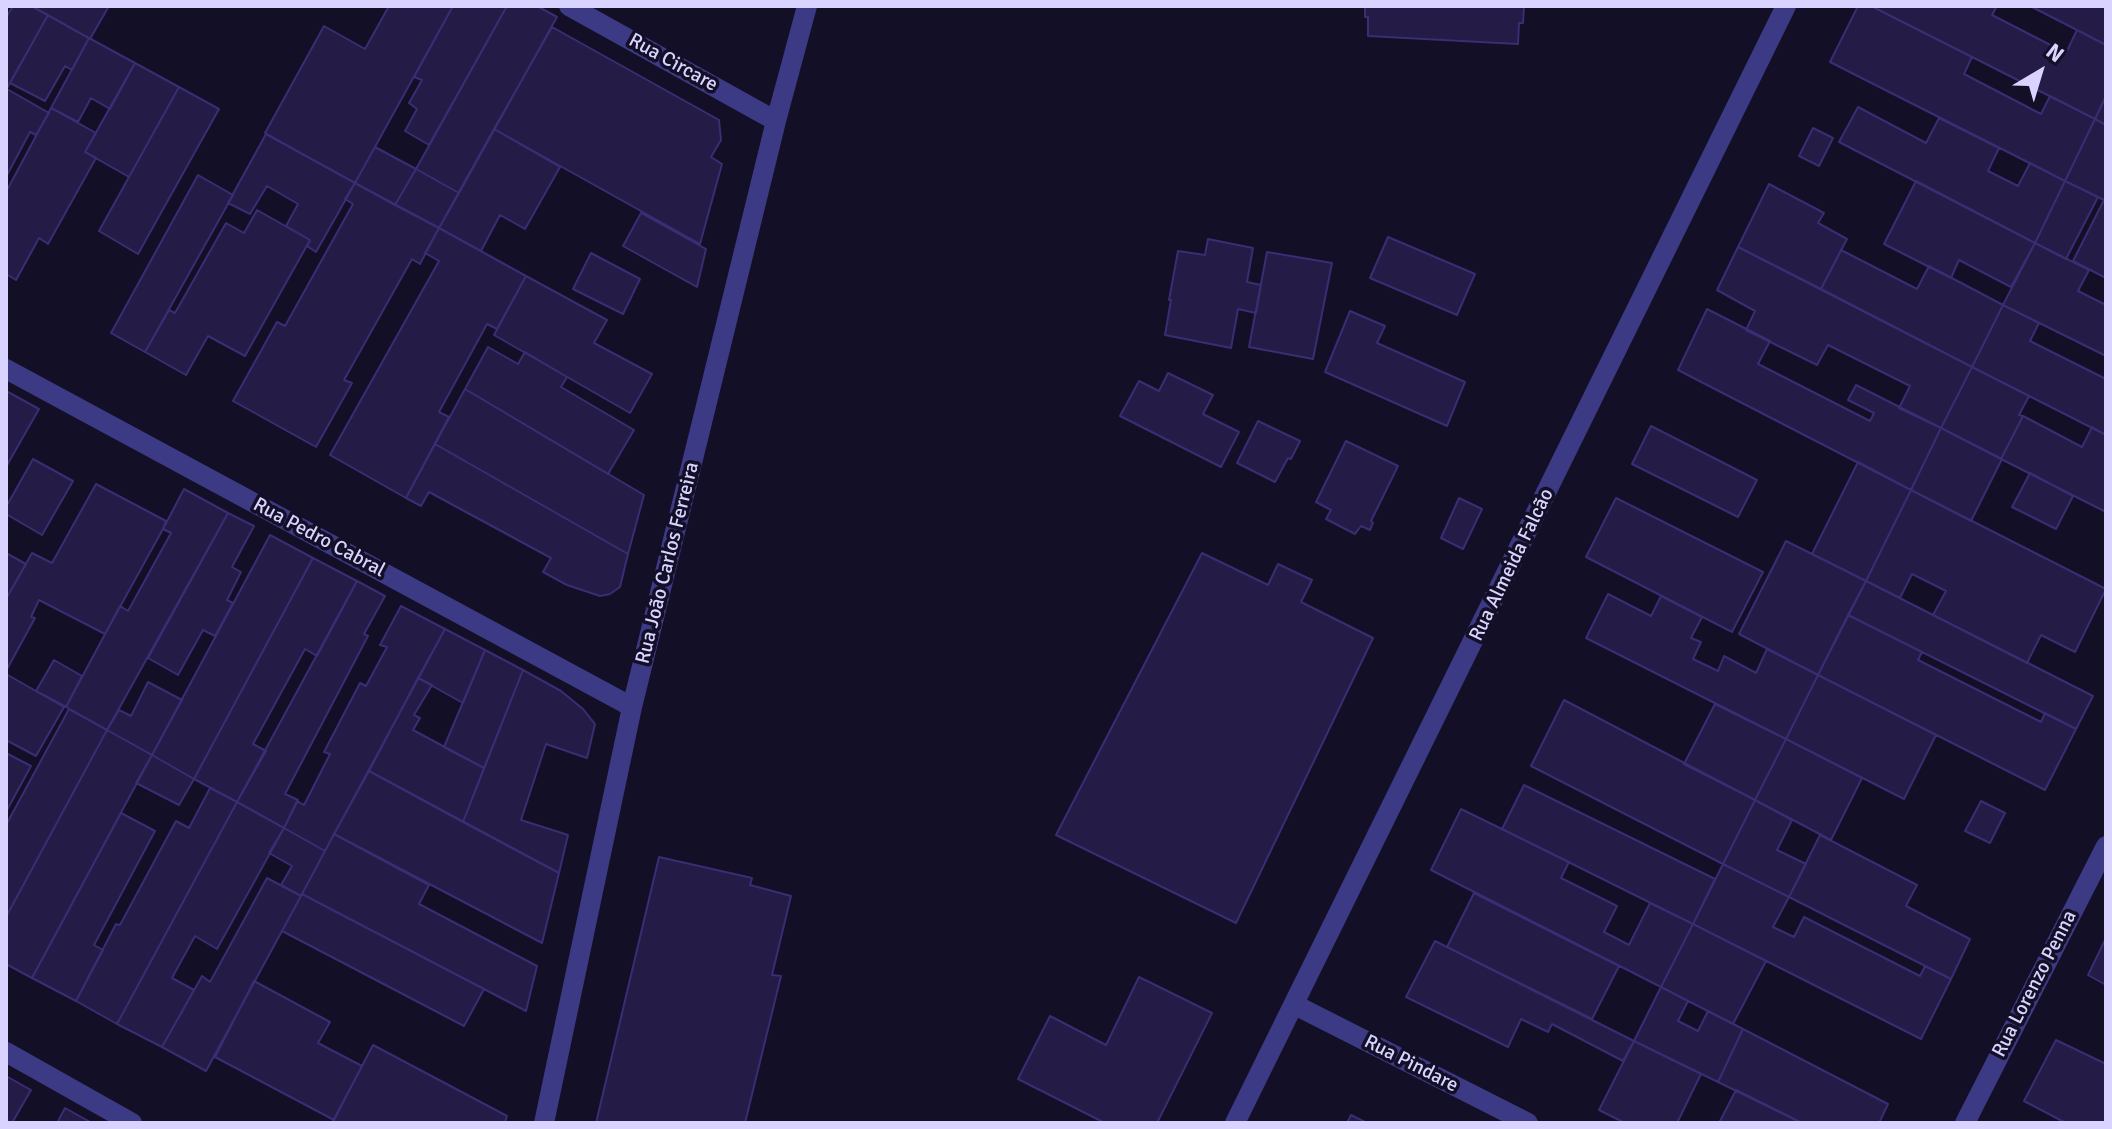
<!DOCTYPE html>
<html>
<head>
<meta charset="utf-8">
<style>
  body { margin:0 }
  #map { position:relative; width:2112px; height:1129px; overflow:hidden; background:#130f26; font-family:Signika,sans-serif }
  canvas { display:block }
  .frame { position:absolute; inset:0; border:8px solid #d9d4ff; pointer-events:none }
  .north { position:absolute; left:2000px; top:32px; width:80px; height:80px; -webkit-text-stroke:6px #130f26; paint-order:stroke; rotate:38deg; font-size:22px; font-weight:700; line-height:32px; text-align:center; color:#d9d4ff }
  .north::after { content:''; display:block; margin:auto; width:28px; height:36px; background:#d9d4ff; clip-path:polygon(50% 0,100% 100%,50% 72%,0 100%) }
</style>
</head>
<body>
<div id="map">
<canvas width="2112" height="1129"></canvas>
<div class="frame"></div>
<div class="north">N</div>
</div>
<script>
const context = document.querySelector('canvas').getContext('2d');
context.lineJoin = 'round';
function fill(path, color) { context.fillStyle = color; context.fill(path, 'evenodd'); }
function strokePath(path, color, width, dash) { context.strokeStyle = color; context.lineWidth = width; context.lineCap = dash ? 'butt' : 'round'; context.setLineDash(dash || []); context.stroke(path); }
function label(font, color, halo, rows, align = 'center') {
  context.font = font + ' Signika,sans-serif'; context.lineWidth = 7; context.setLineDash([]); context.textBaseline = 'middle'; context.strokeStyle = halo; context.fillStyle = color; for (const [text, x, y, turn = 0] of rows) {
    context.save(); context.translate(x, y); context.rotate((+turn || 0) * Math.PI / 180); context.textAlign = isNaN(turn) ? turn : align; if (halo) context.strokeText(text, 0, 0); context.fillText(text, 0, 0); context.restore();
  }
}
const building = new Path2D(`
  M13,6H31L48,15L6,90V18Z
  M31,6H109L90,39Z
  M389,6H453L355,183L265,133L324,26L365,49Z
  M453,6H507L429,145L405,131L417,109L409,103L422,80L414,77Z
  M507,6H537L557,17L459,193L416,169Z
  M1365,6H1524L1523,23H1519L1518,44L1368,36V17H1365Z
  M1858,6H1871L1972,57L1964,74L2041,114L2050,96L2095,119L2065,181L1830,62Z
  M1871,6H1997L1992,15L2066,53L2077,30L2106,45V96L2095,119Z
  M2030,6H2106V45L2077,30Z
  M48,15L89,38L72,70L65,66L45,101L10,83Z
  M552,27L719,120L721,140L711,157L722,164L700,244L494,129Z
  M89,38L135,63L110,109L91,98L78,122L51,108Z
  M135,63L179,87L129,177L85,152Z
  M179,87L219,109L138,254L99,231Z
  M7,89L49,113L36,135L30,132L6,177Z
  M2106,96V125L2095,119Z
  M1858,107L1926,143L1939,118L1999,148L1988,171L2018,186L2030,163L2065,181L2035,243L1839,142Z
  M51,108L96,133L85,152L96,158L48,244L39,238L16,280L6,274V192Z
  M2095,119L2106,125V201L2065,181Z
  M1813,128L1833,138L1819,166L1799,156Z
  M494,129L560,167L525,229L500,215L481,251L439,228Z
  M266,134L355,183L316,252L307,246L310,240L286,226L298,204L267,186L250,214L228,203Z
  M375,147L416,169L395,205L355,183Z
  M416,169L459,193L439,228L395,205Z
  M198,175L233,195L145,352L111,333Z
  M1916,181L2035,243L2011,287L1959,260L1951,278L1884,244Z
  M2065,181L2098,197L2066,259L2035,243Z
  M355,183L439,228L420,264L412,259L344,380L352,383L316,447L233,401L277,322L285,326L353,204L345,199Z
  M1769,184L1824,213L1818,223L1847,239L1821,289L1738,247Z
  M2104,200L2106,201V278L2073,261Z
  M257,210L310,240L245,356L208,336L186,375L145,352L169,310L175,313L226,223L244,233Z
  M641,213L706,249L697,287L623,246Z
  M439,228L526,276L497,329L487,324L439,412L449,417L406,498L330,455L439,261L425,253Z
  M1388,237L1475,274L1457,315L1370,278Z
  M1208,239L1253,248L1247,282L1261,285L1256,313L1238,309L1231,348L1165,335L1171,300H1169L1178,251L1205,255Z
  M2035,243L2089,270L2078,291L2106,305V356L2003,305Z
  M1738,247L1972,367L1941,428L1899,408L1910,386L1828,345L1817,365L1746,330L1755,311L1717,290Z
  M1841,250L1917,289L1929,266L2003,305L1972,367L1821,289Z
  M1267,252L1332,263L1313,359L1249,347Z
  M591,253L640,279L623,314L573,289Z
  M526,276L607,320L594,343L652,374L630,413L494,335Z
  M2003,305L2039,323L2030,341L2106,379V435L1972,367Z
  M1707,309L1770,341L1758,364L1870,421L1874,413L1848,400L1856,385L1941,428L1911,490L1678,370Z
  M1350,311L1385,326L1377,343L1465,382L1447,426L1325,372Z
  M488,347L518,364L525,352L567,377L561,387L634,430L608,474L465,389Z
  M1972,367L2029,396L2019,415L2023,416L2001,459L1941,428Z
  M1168,373L1213,395L1203,414L1239,432L1221,467L1120,416L1139,381L1159,391Z
  M465,389L644,495L628,554L435,444Z
  M8,392L39,409L6,467V396Z
  M2023,416L2082,447L2092,427L2106,435V512L2001,459Z
  M1258,421L1300,441L1291,459L1288,458L1275,482L1237,463Z
  M1651,426L1757,480L1738,517L1632,464Z
  M1941,428L2002,459L1971,521L1911,490Z
  M1346,441L1398,466L1371,521L1373,523L1370,530L1361,526L1355,534L1326,519L1331,510L1316,502Z
  M435,444L628,554L620,587L610,594L600,596L567,585L543,572L551,558L429,492L421,506L406,498Z
  M33,459L73,481L42,535L6,514V507Z
  M1858,462L1911,490L1866,581L1812,554Z
  M2030,473L2073,496L2056,529L2012,507Z
  M96,484L166,521L163,529L105,634L39,600L31,617L35,618L6,671V599L32,553L52,563Z
  M184,489L228,513L107,730L66,707L120,606L128,611L171,533L163,529Z
  M1911,490L2106,589L2075,652L2041,635L2027,663L1933,615L1946,591L1912,574L1900,598L1866,581Z
  M1459,498L1482,509L1463,549L1441,538Z
  M1616,498L1763,572L1732,632L1586,557Z
  M228,513L254,526L232,567L241,572L227,600L233,603L215,636L203,630L178,675L148,658Z
  M270,535L313,558L194,779L152,755Z
  M1786,541L1866,581L1818,675L1739,634Z
  M6,553L26,564L6,599Z
  M1202,553L1268,585L1278,564L1312,580L1301,602L1373,638L1236,923L1056,835Z
  M313,558L357,581L317,656L305,649L253,744L266,751L237,802L194,779Z
  M357,581L385,596L364,634L368,636L285,794L298,800L284,828L237,802Z
  M1866,581L2093,696L2076,729L1848,615Z
  M1608,594L1651,616L1661,596L1702,617L1691,638L1701,642L1693,659L1718,671L1724,656L1756,673L1767,649L1818,675L1786,739L1586,638Z
  M401,606L445,629L325,851L284,828L297,801L304,805L330,754L324,752L360,683L366,686L387,647L380,645Z
  M1848,615L1922,652L1918,660L2041,722L2045,713L2076,729L2045,790L1818,675Z
  M445,629L485,650L463,703L418,678Z
  M485,650L523,670L484,768L444,747Z
  M54,660L82,676L66,707L36,691Z
  M523,670L561,691L583,709L595,724L587,758L546,744L521,820L568,835L559,873L463,822Z
  M6,674L64,707L36,756L6,740Z
  M1818,675L1936,735L1904,799L1786,739Z
  M418,678L432,685L414,715L420,718L413,730L484,768L463,822L369,771Z
  M148,682L182,700L152,755L107,730L119,710L131,716Z
  M1564,700L1755,800L1723,864L1531,766Z
  M1715,704L1786,739L1755,800L1684,764Z
  M69,709L107,730L6,917V825Z
  M107,730L152,755L32,978L6,964V917Z
  M1786,739L1862,778L1831,840L1755,800Z
  M6,753L31,766L6,812Z
  M152,755L194,779L179,805L136,783Z
  M369,771L559,873L542,943L334,834Z
  M1524,785L1715,879L1693,924L1502,829Z
  M210,788L237,802L117,1024L76,1001L116,924L120,925L176,821L189,828Z
  M1755,800L1792,820L1777,850L1806,864L1789,897L1723,864Z
  M1981,801L2005,813L1990,843L1965,831Z
  M237,802L284,828L217,949L195,936L172,978L194,990L162,1047L117,1024Z
  M1461,809L1569,862L1561,878L1617,906L1604,932L1629,945L1650,903L1693,924L1661,987L1431,870Z
  M121,813L155,831L94,945L103,950L76,1001L32,978Z
  M284,828L325,851L301,896L281,885L292,866L269,853Z
  M334,834L429,885L419,904L537,966L526,1011L302,894Z
  M1820,835L1917,885L1906,906L1970,939L1951,979L1789,897Z
  M659,857L752,878L750,885L791,896L772,975L781,976L745,1123H596Z
  M1723,864L1789,897L1773,927L1794,937L1804,917L1920,976L1925,966L1951,979L1921,1039L1693,924Z
  M267,878L301,896L206,1071L162,1047L202,976L210,982Z
  M1474,893L1619,966L1592,1019L1447,947Z
  M302,894L484,989L464,1026L282,931Z
  M1693,924L1766,961L1733,1024L1661,987Z
  M2106,938V985L2088,975Z
  M1435,941L1634,1041L1623,1061L1552,1024L1548,1032L1521,1019L1508,1047L1406,997Z
  M1139,977L1212,1013L1157,1123H1105L1018,1079L1050,1016L1106,1045Z
  M254,981L330,1022L318,1043L362,1066L334,1120L215,1057Z
  M1661,987L1688,1001L1678,1021L1698,1031L1708,1011L1743,1029L1718,1082L1634,1041Z
  M1743,1029L1888,1104L1879,1123H1802L1718,1082Z
  M2056,1040L2106,1064V1123H2066L2024,1101Z
  M1634,1041L1701,1074L1677,1123H1625L1599,1110Z
  M373,1045L507,1116L505,1123H332Z
  M6,1076L31,1090L12,1123H6Z
  M1736,1090L1802,1123H1719Z
  M65,1108L92,1123H57Z
  M1351,1115L1367,1123H1347Z`);
fill(building, '#241b47');
strokePath(building, '#3b2d73', 2);
strokePath(new Path2D(`
  M569,6L776,121
  M6,369L632,707
  M1295,1005L1528,1123
  M6,1052L132,1123
  M544,1123L632,707L776,121L807,6
  M1235,1123L1786,6
  M1965,1123L2106,846`), '#3d3a85', 20);
label('20px', '#d9d4ff', '#130f26', [
  ["Rua Circare",673,63,29],
  ["Rua Pedro Cabral",319,538,28],
  ["Rua João Carlos Ferreira",668,563,-76],
  ["Rua Almeida Falcão",1512,565,-64],
  ["Rua Lorenzo Penna",2035,984,-63],
  ["Rua Pindare",1411,1064,27]
]);
</script>
</body>
</html>
